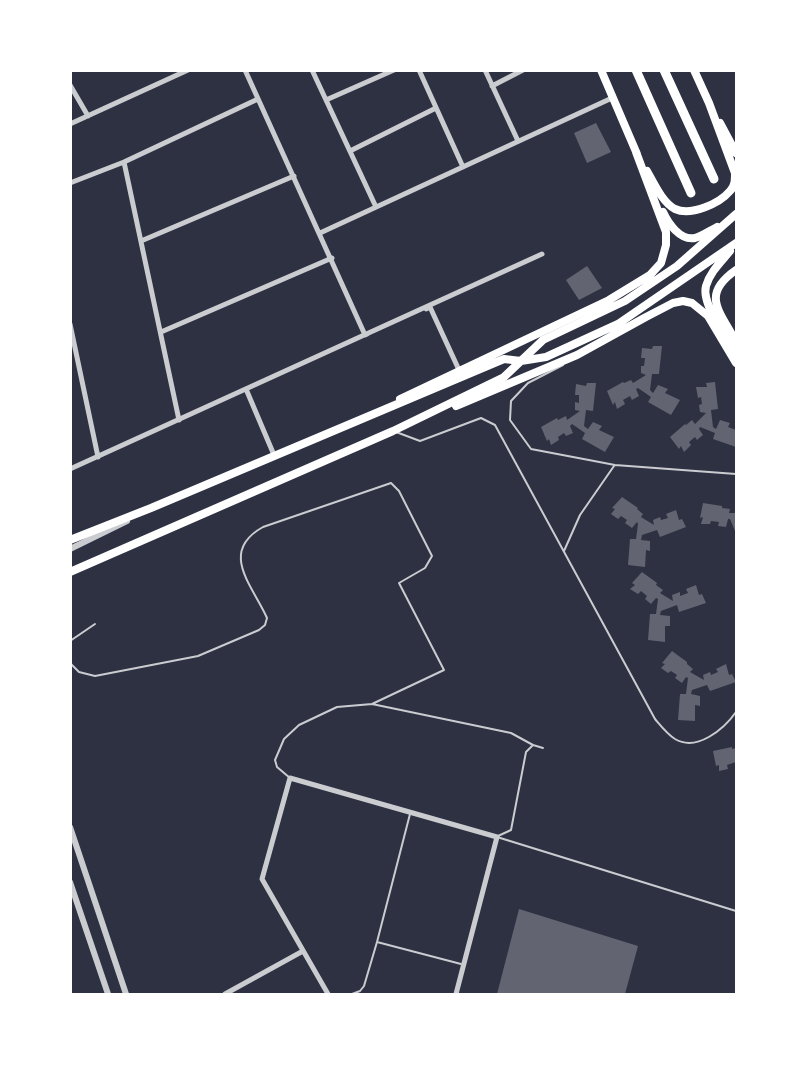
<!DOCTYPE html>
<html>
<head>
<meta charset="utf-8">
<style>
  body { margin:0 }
  #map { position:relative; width:807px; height:1065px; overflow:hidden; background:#2d3142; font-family:"Source Sans 3",sans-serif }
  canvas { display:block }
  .frame { position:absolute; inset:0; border:72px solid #fff; pointer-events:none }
</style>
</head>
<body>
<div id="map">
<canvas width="807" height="1065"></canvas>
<div class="frame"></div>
</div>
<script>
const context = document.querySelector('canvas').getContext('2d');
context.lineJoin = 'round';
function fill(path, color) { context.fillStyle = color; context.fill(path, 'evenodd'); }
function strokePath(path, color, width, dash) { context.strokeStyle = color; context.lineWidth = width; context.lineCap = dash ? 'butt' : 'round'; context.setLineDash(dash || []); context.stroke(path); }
fill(new Path2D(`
  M596,123L611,152L587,163L574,133Z
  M587,266L602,288L579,300L566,280Z
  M653,346H662L659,374H652L650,390L653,393L658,385L668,389L665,393L680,400L671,415L648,402L651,397L638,388L636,389L639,396L632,400L630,396L623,400L625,404L617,409L615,402L613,405L607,391L623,382L624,383L631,380L633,383L646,375L641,373V366H644L645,358H641L642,348L652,349Z
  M715,382L718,409L711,410L713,427L716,429L720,420L730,423L728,427L736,430V447L713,439L715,433L700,427L699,429L703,435L697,440L695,437L689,442L691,445L684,452L681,446L679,449L670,437L685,424L686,425L692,420L695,424L706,413L700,412L699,405L702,404L701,397L698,398L696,387H707L706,383Z
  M587,383H596L593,411L586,410L584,426L588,429L593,422L602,426L599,430L614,437L605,452L582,439L585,433L572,424L570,426L573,433L566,436L564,433L558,437L559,440L551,445L549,439L547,441L541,427L557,418L558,420L566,416L567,420L580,411L575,410V402L579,403V395H575L576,384L586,386Z
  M622,497L638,508L637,509L643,514L641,517L654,525L653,520L660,517L661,520L668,518L666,514L676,510L679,520L682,519L686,527L660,537L657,530L642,535L641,540L650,541V551L646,550L645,567L628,565L630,539H636L638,524L637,522L632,528L625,523L627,520L621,516L618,519L611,514L615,509L612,508Z
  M703,503L722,506V508L730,509L729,513H736V533L730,519H728L726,527L718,526L719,522L711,521L710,524H701L703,517L700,518Z
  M642,572L657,583L656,585L663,590L660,593L673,601L672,595L680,592V596L688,593L686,589L696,585L699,595L702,594L706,603L679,612L677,605L661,611L660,615L670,616V626H665V642L648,640L650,614H656L658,599L656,598L651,604L645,599L647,596L641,591L638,594L630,589L635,585L632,583Z
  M672,651L687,662V664L693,669L690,672L704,680L703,675L710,672L711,675L718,672L716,669L726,664L729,675L732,674L736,682L710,691L707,685L692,690L691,694L700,696V706L695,705V721L678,720L680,694H686L688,678L686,677L682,683L675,678L677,675L671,671L668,673L661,668L665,664L662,663Z
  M732,747V749L736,748V762L727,765L728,769L719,771V765L716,766L713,751Z
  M519,909L638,946L625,994H497Z`), '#626471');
strokePath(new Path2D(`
  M563,365L528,383L511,401L510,420L531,449L615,465L736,474
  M396,432L420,441L481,418L495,425L655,719C661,726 667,734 675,739C697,752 724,729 736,712
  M564,551L580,515L614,466
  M70,641L95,624
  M70,663L79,672L95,676L198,656L259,630L265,625L267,618C253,586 218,552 263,527L391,483L399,491L432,556L425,568L399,583L444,670L372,704
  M290,778L277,767L275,760L284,739L299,725L337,707L372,704L511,733L533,745
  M410,814L377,942L461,964
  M498,836L511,830L526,752L533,745L543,748
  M497,837L736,911
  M352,994L360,991L364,986L377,942`), '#caccd0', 2);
strokePath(new Path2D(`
  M245,70L365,335L367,334
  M312,70L376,207
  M419,70L463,167
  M485,70L518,141
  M70,85L88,116
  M492,86L523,70
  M326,100L394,70
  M70,124L188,70
  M350,151L436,108
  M124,162L179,420
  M70,183L124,162L258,99
  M320,233L612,98
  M141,241L294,176
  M426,309L430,307L459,370
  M70,324L98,457
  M161,332L332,258
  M246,389L274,455
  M70,469L542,254
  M225,994L303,951
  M328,994L262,879L290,778L497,837L456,994`), '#caccd0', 5);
strokePath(new Path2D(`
  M70,549L127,521
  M70,827L126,994
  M70,882L108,994`), '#caccd0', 6);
strokePath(new Path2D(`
  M601,70L637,154
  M720,123L736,153
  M647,171C654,183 662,202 675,209C691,216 719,204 730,191C735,186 735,180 735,173L709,103L694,70
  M663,212C668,223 680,241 695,238C702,236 711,230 717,227
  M730,251C721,262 710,272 706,286C701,304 727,338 736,353
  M736,270C700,295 720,311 736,342
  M400,399L609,300L650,275L661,263L666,245V232L636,152
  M456,406L577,355L646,317L673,303L683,301L692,303L708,316L736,363
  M70,540L151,508L504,359L521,361L546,357L618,324L736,243
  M70,572L393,431L504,377L543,340L625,301L677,266L736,214`), '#fff', 8);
strokePath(new Path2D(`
  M636,70L691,193
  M664,70L714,179`), '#fff', 9);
</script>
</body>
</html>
